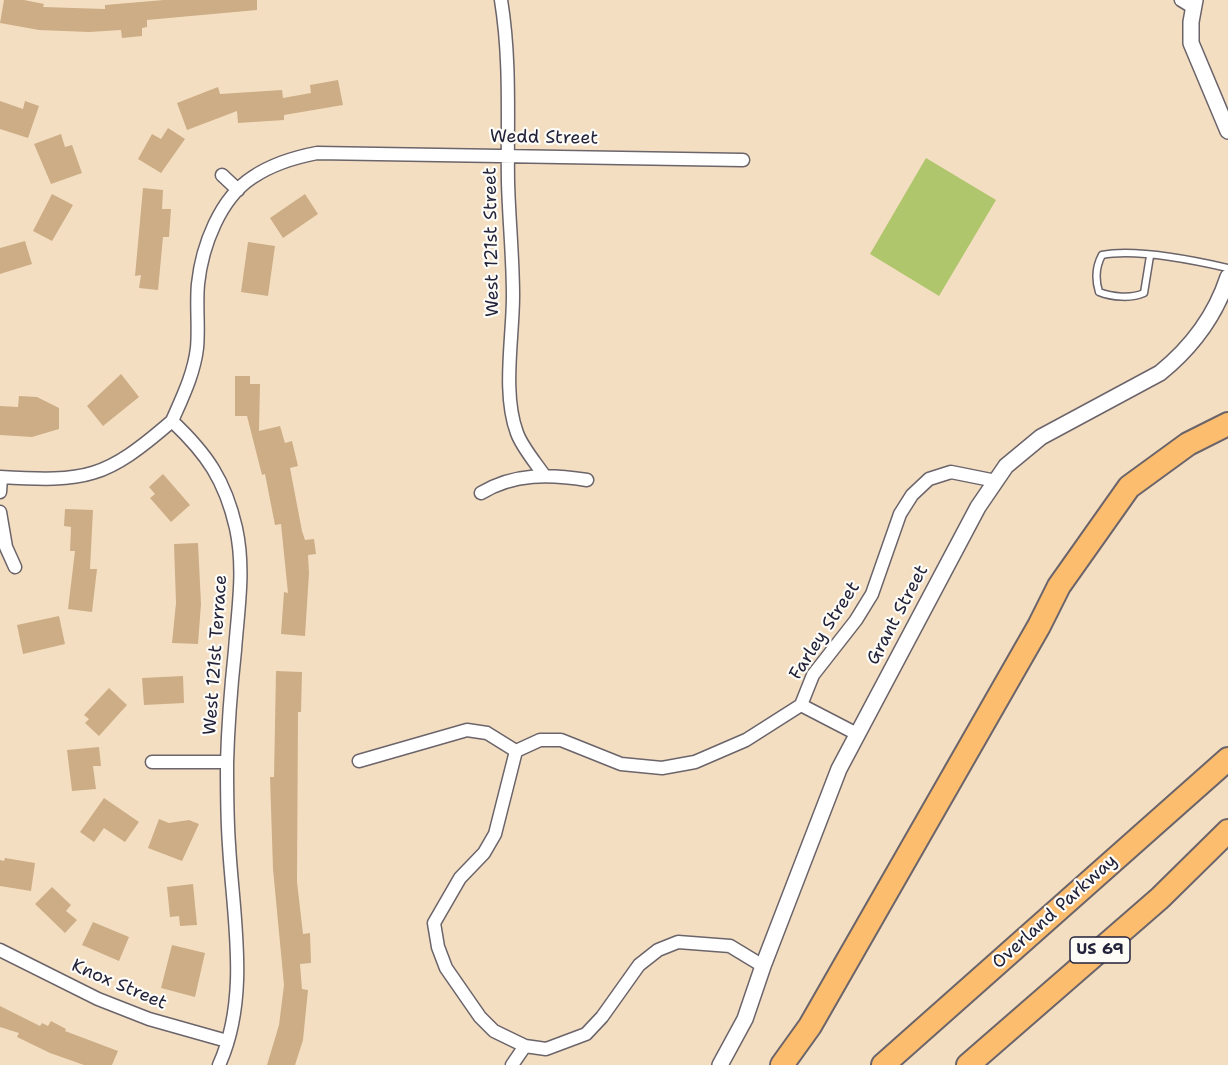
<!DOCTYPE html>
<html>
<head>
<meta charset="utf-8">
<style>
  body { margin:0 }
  canvas { display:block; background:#f3dec1 }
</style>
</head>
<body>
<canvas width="1228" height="1065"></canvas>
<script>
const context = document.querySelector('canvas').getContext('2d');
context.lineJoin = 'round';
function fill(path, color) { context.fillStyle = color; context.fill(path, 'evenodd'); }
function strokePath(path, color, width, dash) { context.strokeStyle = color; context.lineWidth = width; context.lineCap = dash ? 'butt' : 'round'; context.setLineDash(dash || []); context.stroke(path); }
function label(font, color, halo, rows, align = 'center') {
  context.font = font + ' "Shantell Sans",sans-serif'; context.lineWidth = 4.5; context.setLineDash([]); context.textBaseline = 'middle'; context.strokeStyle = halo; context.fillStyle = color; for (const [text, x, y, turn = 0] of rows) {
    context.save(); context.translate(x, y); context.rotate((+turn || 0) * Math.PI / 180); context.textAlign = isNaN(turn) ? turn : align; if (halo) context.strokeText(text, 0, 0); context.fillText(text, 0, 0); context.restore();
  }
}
fill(new Path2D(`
  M926,158L996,200L939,296L870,254Z`), '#afc66c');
fill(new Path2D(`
  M4,0H24L44,4L43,7L105,9V5L164,0H257V10L147,20V27L142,28V36L122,38L121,30L89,32L39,30L0,23Z
  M338,80L343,105L284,115V120L238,123L237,111L187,130L177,103L218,87L220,94L282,90L283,98L311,93L310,85Z
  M0,101L23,109L25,101L39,106L28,138L0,129Z
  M168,128L185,139L161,173L138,159L152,134L161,139Z
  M61,134L65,147L72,145L82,173L51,184L34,144Z
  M143,188L163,190L162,209H171L169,237H163L158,290L139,288L141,275L135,276Z
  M52,194L73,205L52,241L33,231Z
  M305,194L318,214L283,238L270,218Z
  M25,241L32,264L0,274V248Z
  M248,242L275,246L268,296L241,292Z
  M121,374L139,397L103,426L87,406Z
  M235,376H250V384H260L259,431L280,426L285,443L292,441L298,466L290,468L302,531L305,540L314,539L316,554L308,555L309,573L305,636L281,634L284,592L288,593L281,524L275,525L265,474L262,475L247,416H235Z
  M19,396L37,397L59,408V429L32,437L0,435V406L18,407Z
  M163,474L190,505L171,522L150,498L155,494L149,487Z
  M65,509L93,510L90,569H97L92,612L68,609L75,551H70L71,527L64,526Z
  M198,543L201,604L198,644L172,643L176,603L174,544Z
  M59,616L65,644L23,654L17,625Z
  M276,671L302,672L301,712H298L297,882L303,934L310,933L311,963L300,964L302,989L308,990L303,1040L295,1065H267L279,1025L284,985L273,869L270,777H274Z
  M183,676L184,703L144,705L142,678Z
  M109,688L127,705L99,736L85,723L89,719L84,715Z
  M99,747L101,766H93L96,789L72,791L67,750Z
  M104,798L139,822L125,842L104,828L94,842L80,832Z
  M159,819L169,823L189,820L199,824L182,861L148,848Z
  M5,858L35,863L31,891L0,886V860L4,861Z
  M193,884L197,925L180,926L179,916L170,917L167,887Z
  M52,887L71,905L66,911L77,920L65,933L35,904Z
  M93,922L129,937L119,961L82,945Z
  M172,945L205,953L195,997L161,988Z
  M0,1006L40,1026L42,1023L48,1026L51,1021L66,1029L65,1031L118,1051L112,1065H84L50,1053L17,1037L19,1033L0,1027Z`), '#cdad86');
const service = new Path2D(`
  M1150,256L1144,293C1131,299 1112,297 1099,292C1095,279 1096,266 1102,255C1136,248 1193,260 1228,268`);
const minor = new Path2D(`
  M501,0C511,61 507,121 508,182C509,220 513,258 513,296C513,338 502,393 517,433C522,447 535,462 544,475
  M1181,0L1194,8
  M222,175L238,190
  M0,477C87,482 105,479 172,421
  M0,492L1,478
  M481,493C514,473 550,474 587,480
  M0,512L6,547L15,567
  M801,705L857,734
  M516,751L495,834L484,853L460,878L434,923L438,947L446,968L480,1017L494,1031L525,1046L546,1049L586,1034L602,1017L639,965L658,950L678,942L730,946L763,966
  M516,751L540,740H561L621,764L662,768L695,762L746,740L801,705L813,675L856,620L872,594L900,514L912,495L929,479L951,472L996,481
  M359,761L467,730L487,733L516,751
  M152,762H227
  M0,950L98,999L149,1019L227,1041
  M219,1065C250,997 233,917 229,845C227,818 227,790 227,763C228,726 231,687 235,650C238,609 245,569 236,528C225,480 207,454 172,421C182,398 194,374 197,348C199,327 196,305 198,284C202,246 220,198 253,177C271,165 296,157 317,153L743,160
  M512,1065L525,1046`);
const tertiary = new Path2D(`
  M1195,0L1191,22V43L1228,131
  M720,1065L745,1019L763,966L839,769L978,507L1006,466L1041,437L1160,373C1192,347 1215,317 1228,277`);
const motorway = new Path2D(`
  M782,1065L810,1026L1039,626L1059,586L1129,487L1188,444L1228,424
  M883,1065L1228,759
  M968,1065L1160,898L1228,831`);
strokePath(service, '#6b646a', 9);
strokePath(minor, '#6b646a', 15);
strokePath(tertiary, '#6b646a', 18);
strokePath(motorway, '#6b646a', 26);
strokePath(service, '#fff', 6);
strokePath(minor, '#fff', 12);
strokePath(tertiary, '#fff', 15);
strokePath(motorway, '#fcbd6f', 22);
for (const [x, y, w] of [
  [1100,950,60]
]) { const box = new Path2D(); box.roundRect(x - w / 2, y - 13, w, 26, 4.5); context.fillStyle = '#fdfcf7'; context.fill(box); strokePath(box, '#22223b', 1.5); }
label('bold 16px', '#22223b', null, [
  ["US 69",1100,950]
]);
label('18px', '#22223b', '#fdfcf7', [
  ["Wedd Street",544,138,1],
  ["West 121st Street",492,242,-91],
  ["Grant Street",898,615,-62],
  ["Farley Street",825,631,-57],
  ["West 121st Terrace",216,655,-86],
  ["Overland Parkway",1055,912,-42],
  ["Knox Street",119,985,23]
]);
</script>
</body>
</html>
